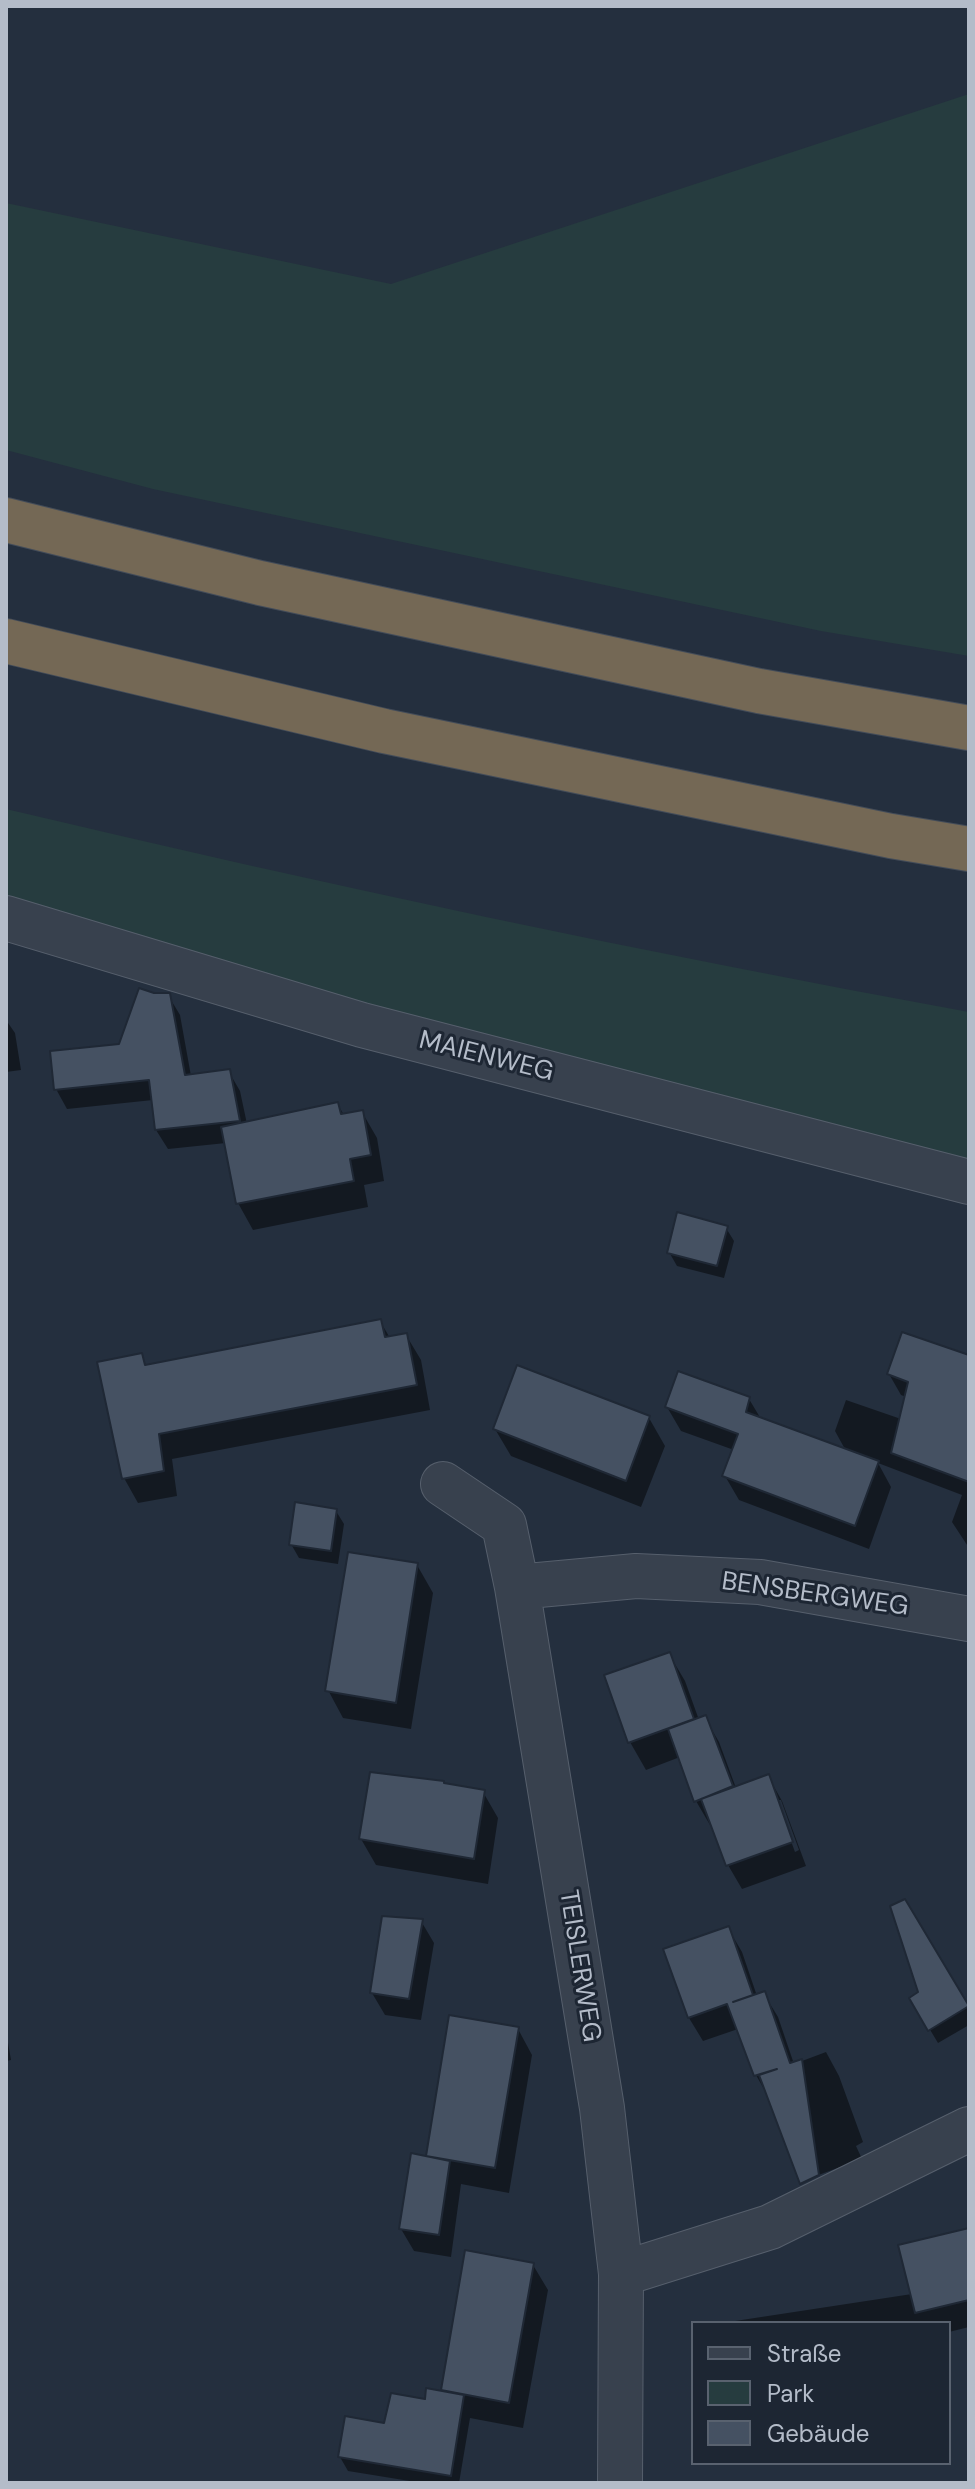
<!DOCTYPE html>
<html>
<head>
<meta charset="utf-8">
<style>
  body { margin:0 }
  #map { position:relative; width:975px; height:2489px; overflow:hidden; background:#242f3e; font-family:"DM Sans",sans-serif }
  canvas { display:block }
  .frame { position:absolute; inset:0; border:8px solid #b4bcc9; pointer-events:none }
  .legend { position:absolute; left:691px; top:2321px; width:260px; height:144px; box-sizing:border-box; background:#1d2633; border:2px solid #59626f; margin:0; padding:10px 14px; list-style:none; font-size:24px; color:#b4bcc9 }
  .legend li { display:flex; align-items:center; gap:16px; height:40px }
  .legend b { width:40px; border:2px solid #59626f }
</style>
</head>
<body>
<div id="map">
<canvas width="975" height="2489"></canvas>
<div class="frame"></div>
<ul class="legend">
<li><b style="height:10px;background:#38414e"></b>Straße</li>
<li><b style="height:22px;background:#263c3f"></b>Park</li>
<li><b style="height:22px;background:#455162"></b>Gebäude</li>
</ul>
</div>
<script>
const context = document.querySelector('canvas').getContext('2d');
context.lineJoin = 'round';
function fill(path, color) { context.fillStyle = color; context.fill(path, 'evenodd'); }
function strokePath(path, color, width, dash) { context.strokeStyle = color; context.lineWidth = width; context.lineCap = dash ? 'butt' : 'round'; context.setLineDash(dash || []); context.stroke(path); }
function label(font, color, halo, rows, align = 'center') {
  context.font = font + ' "DM Sans",sans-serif'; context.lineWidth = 6; context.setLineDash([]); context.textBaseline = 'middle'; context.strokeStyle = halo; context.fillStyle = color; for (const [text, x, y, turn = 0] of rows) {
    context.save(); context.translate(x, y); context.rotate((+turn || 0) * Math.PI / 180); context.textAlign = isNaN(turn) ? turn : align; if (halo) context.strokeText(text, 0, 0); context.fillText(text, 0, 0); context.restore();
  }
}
fill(new Path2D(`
  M969,94V656L821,631L153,489L6,450V203L391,284Z
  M6,809C325,885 646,953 969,1012V1182L6,918Z`), '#263c3f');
fill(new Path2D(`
  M154,995H168L180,1015L191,1076L229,1072L240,1091L247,1124L338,1105L344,1115L362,1112L377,1138L384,1181L364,1185L368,1207L253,1230L238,1203L226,1143L168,1149L156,1130L153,1100L67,1109L56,1089L121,1045Z
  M6,1020L15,1033L21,1070L6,1072Z
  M726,1228L734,1241L724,1278L677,1266L669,1252Z
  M380,1321L390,1338L406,1335L421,1360L430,1410L172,1459L177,1496L138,1503L124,1478L141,1355L147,1367Z
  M904,1334L969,1443V1548L952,1522L962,1495L878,1463L891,1487L869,1549L739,1500L725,1476L734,1450L681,1431L667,1407L749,1399L761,1419L846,1451L835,1431L846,1400L901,1419L906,1397L901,1395L889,1374Z
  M649,1418L665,1446L641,1507L511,1456L495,1429Z
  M336,1511L344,1524L338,1564L299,1558L291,1544Z
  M417,1565L433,1593L411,1729L343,1718L328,1690Z
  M669,1654L685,1681L699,1720L705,1718L719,1742L736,1788L768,1776L782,1801L806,1866L742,1889L728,1865L713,1824L710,1825L696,1801L680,1757L646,1770L630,1742L606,1677ZM776,1800H781L799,1850L795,1852Z
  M444,1785L483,1792L498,1818L488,1884L376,1865L361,1839Z
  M904,1901L969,2010V2025L938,2043L911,1998L920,1993Z
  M421,1921L434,1943L421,2020L385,2015L372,1993Z
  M728,1928L742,1952L757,1996L764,1994L778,2017L794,2064L826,2052L839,2076L863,2142L856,2146L862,2159L813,2177L756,2075L738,2029L703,2041L689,2018L666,1951Z
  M518,2029L532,2055L509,2193L461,2184L451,2257L414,2251L401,2229L430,2159L428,2156Z
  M6,2031L11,2060L6,2061Z
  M969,2230V2327L949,2332V2323H722L912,2294Z
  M533,2265L548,2290L523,2428L470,2418L459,2483H422L348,2471L340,2457L386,2425L445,2394L443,2390Z`), '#0007');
const building = new Path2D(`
  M139,988L154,993H170L185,1075L230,1069L240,1121L155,1130L149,1080L54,1090L50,1051L119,1044Z
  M338,1102L341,1114L363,1110L371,1155L350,1159L354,1181L236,1204L221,1127Z
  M677,1212L728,1226L717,1266L667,1253Z
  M381,1319L385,1337L407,1333L417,1385L159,1434L164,1471L122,1479L97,1362L142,1353L145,1365Z
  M902,1332L969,1355V1482L891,1453L908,1382L887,1374Z
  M517,1365L650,1416L626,1481L493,1429Z
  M678,1371L750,1397L746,1412L879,1461L855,1526L722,1476L738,1434L665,1407Z
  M295,1502L337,1509L331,1551L289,1545Z
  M348,1552L418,1563L396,1703L325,1691Z
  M670,1652L694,1719L628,1743L604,1675Z
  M706,1715L733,1786L694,1802L668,1729Z
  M370,1772L444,1781V1783L485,1790L474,1859L359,1839Z
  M769,1774L793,1842L726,1866L701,1799Z
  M905,1899L969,2006L928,2031L909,1998L918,1992L890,1906Z
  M382,1916L423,1919L409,1999L370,1993Z
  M729,1926L753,1995L733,2002L765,1991L790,2063L802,2059L819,2175L800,2184L759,2075L777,2069L754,2076L727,2004L688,2018L663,1949Z
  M449,2015L519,2027L495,2168L426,2156Z
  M411,2153L450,2161L439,2235L399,2229Z
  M969,2228V2300L915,2313L898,2245Z
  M465,2250L534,2263L509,2403L441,2390Z
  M426,2388L464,2395L451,2476L338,2457L345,2416L384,2423L391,2393L425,2399Z`);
fill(building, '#455162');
strokePath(building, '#1f2835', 2);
const minor = new Path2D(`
  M6,918L362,1025L969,1182
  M443,1484L504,1525L517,1587L602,2108L621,2274L620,2483
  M517,1587L636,1576L760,1582L969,1619
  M621,2274L770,2227L969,2129`);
const motorway = new Path2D(`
  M6,520L260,583L759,691L969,728
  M6,641L384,731L891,836L969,849`);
strokePath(minor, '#565f6c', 46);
strokePath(motorway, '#434c59', 46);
strokePath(minor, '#38414e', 44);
strokePath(motorway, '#746855', 44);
label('26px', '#b4bcc9', '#1d2633', [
  ["MAIENWEG",486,1057,14],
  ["BENSBERGWEG",815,1595,8],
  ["TEISLERWEG",579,1966,81]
]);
</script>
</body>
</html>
